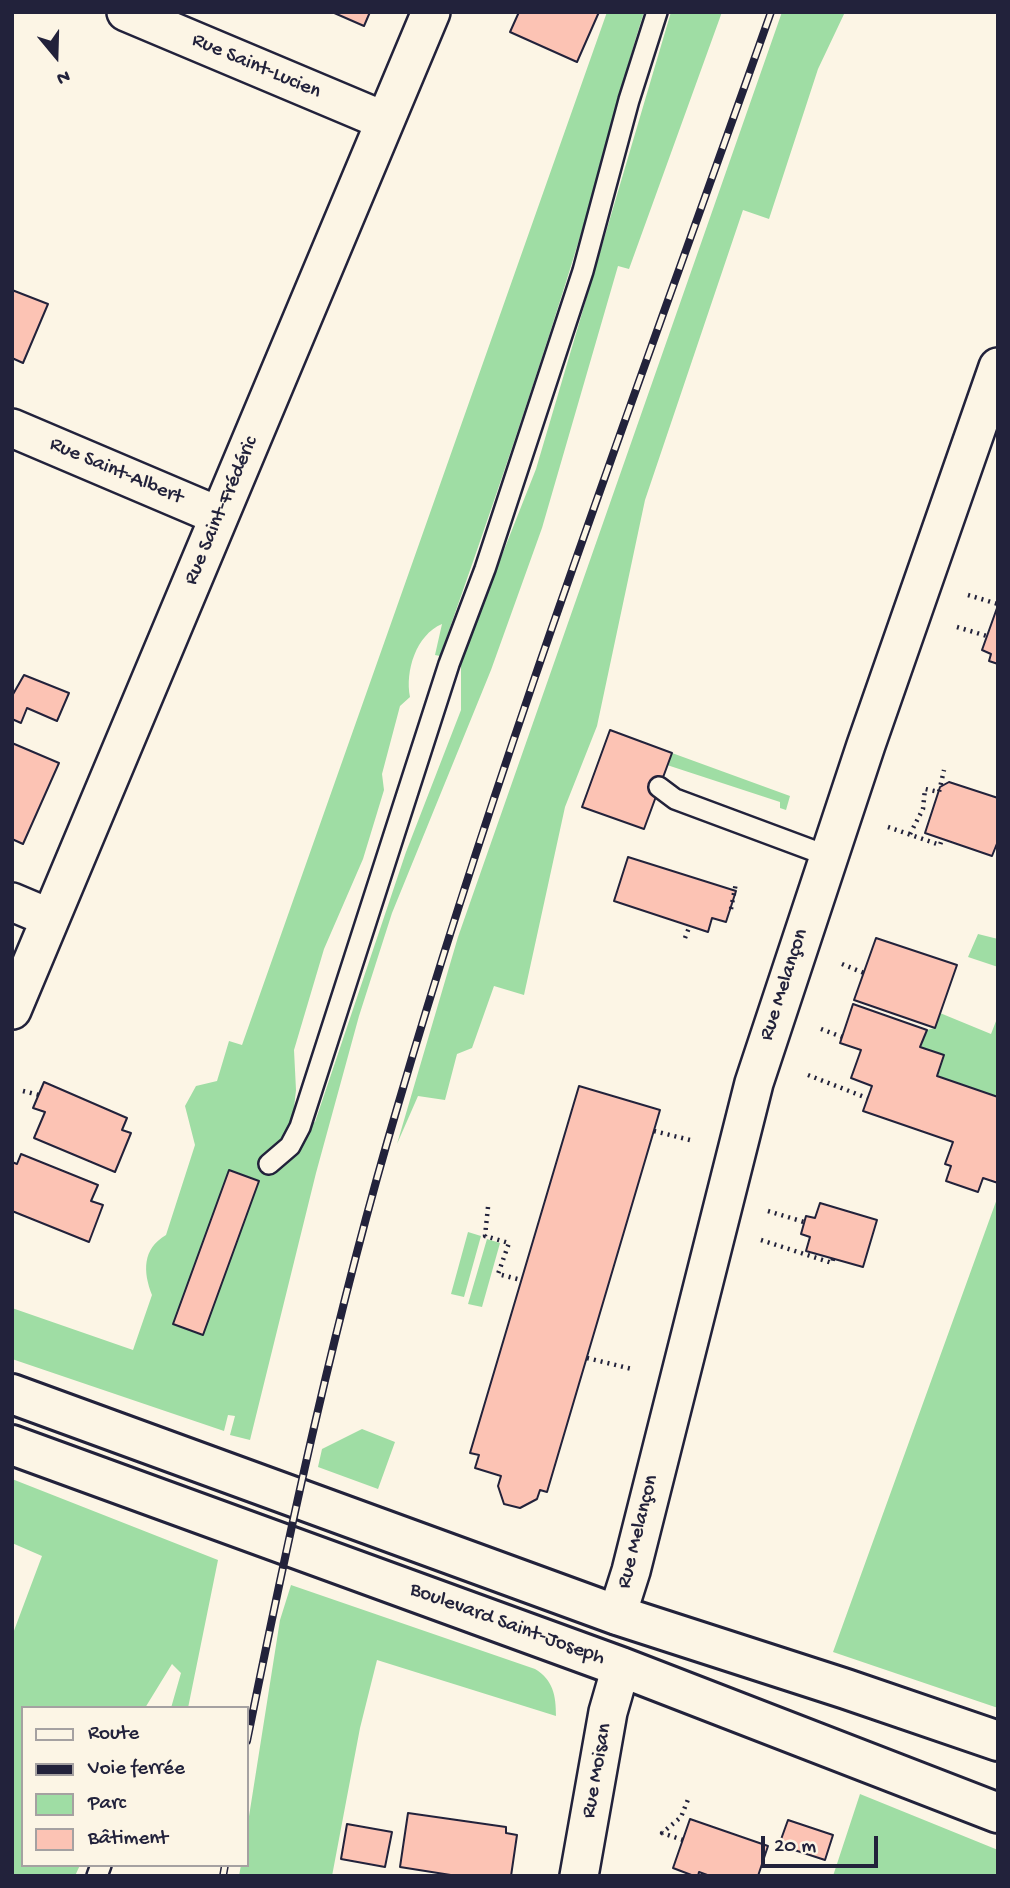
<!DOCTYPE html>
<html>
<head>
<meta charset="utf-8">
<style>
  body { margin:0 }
  #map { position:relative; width:1010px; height:1888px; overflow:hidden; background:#fcf5e5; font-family:"Gochi Hand",sans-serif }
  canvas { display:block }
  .frame { position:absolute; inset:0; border:14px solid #22223b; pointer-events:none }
  .legend { position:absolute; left:21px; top:1706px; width:228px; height:161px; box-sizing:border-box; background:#fcf5e5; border:2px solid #a5a1a1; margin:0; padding:9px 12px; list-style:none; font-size:21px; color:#22223b }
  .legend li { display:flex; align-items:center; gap:14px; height:35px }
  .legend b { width:35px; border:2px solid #a5a1a1 }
  .north { position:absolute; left:21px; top:21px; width:70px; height:70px; -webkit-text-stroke:5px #fcf5e5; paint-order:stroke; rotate:161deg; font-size:19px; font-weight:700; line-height:28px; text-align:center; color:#22223b }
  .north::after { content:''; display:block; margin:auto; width:24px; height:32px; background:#22223b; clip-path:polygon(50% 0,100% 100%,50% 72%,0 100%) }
  .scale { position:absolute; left:761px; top:1836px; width:117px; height:32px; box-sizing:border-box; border:4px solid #22223b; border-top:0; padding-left:9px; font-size:21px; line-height:24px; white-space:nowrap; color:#22223b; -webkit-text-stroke:5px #fcf5e5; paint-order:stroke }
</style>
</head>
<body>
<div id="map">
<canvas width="1010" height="1888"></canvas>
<div class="frame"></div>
<ul class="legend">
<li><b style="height:9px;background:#fcf5e5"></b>Route</li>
<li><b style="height:9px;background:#22223b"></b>Voie ferrée</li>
<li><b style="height:19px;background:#9fdda4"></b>Parc</li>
<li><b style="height:19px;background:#fcc3b4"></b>Bâtiment</li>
</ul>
<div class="north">N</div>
<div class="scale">20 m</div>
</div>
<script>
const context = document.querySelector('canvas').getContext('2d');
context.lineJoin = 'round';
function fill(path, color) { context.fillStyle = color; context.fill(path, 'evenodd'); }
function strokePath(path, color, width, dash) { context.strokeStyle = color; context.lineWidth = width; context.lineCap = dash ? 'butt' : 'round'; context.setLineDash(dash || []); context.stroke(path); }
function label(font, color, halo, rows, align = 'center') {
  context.font = font + ' "Gochi Hand",sans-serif'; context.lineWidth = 6; context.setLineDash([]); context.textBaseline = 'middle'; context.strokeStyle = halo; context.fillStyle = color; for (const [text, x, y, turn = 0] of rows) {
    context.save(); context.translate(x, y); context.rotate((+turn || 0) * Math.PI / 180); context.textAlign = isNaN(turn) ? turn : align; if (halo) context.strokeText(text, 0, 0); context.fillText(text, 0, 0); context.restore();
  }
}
fill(new Path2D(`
  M607,12H644C621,83 605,156 583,227C539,372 490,514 440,656L435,655L442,624C416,635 405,671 410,697L400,706L382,774L384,790L363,859L324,949L294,1050L296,1090L293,1117L308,1124L315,1122L406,852L461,710V659L536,469L671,12H722L629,269L618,266L542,528L491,670L392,913L359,1016L316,1173L250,1440L230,1435L235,1416L228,1415L224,1431L12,1359V1308L133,1350L152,1295C143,1272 142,1249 166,1235L195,1145L185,1106L196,1086L217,1081L229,1041L242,1045ZM229,1171L259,1182L202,1335L173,1324Z
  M782,12H845L818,69L769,219L743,210L645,500L597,726L565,807L524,995L494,986L472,1048L457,1054L445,1100L418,1096L397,1144L458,937Z
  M672,753L790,796L786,810L780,808V802L667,765Z
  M978,934L998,939V967L968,957Z
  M940,1013L991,1034L998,1016V1097L937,1076L944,1055L921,1047L927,1030L935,1028Z
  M998,1196V1708L833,1652Z
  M468,1232L481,1236L464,1297L451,1294Z
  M487,1239L500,1243L482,1307L468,1304Z
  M362,1429L395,1442L378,1489L318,1467L322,1449Z
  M12,1479L218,1560L188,1708H171L181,1673L172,1664L145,1708H23V1865H80L75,1876H12V1636L42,1556L12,1543Z
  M291,1585L535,1669C553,1680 556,1695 556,1716L377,1660L360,1728L332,1876H239L241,1865H247V1829L280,1620Z
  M860,1794L998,1850V1876H833Z`), '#9fdda4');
const building = new Path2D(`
  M332,12H370L364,26Z
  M519,12H599L577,62L510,32Z
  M12,290L48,304L23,363L12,358Z
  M997,608H998V664L989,661L991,654L982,650Z
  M24,675L69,693L57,721L27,708L21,723L12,719V696Z
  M610,730L672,753L644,829L582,807Z
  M12,743L59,763L23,844L12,839Z
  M949,782L998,798V841L992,856L925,833L940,787Z
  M628,857L736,891L726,922L712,918L708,932L614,901Z
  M876,938L957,965L935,1028L854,1000Z
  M853,1004L927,1030L920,1047L944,1055L937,1076L998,1097V1183L983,1178L978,1192L946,1181L951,1166L945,1164L953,1142L863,1111L872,1086L851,1078L861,1050L840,1043Z
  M44,1082L127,1118L122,1130L131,1133L115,1172L34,1138L45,1112L33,1108Z
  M579,1086L660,1110L547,1492L540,1490L537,1499L520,1508L504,1504L498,1486L501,1476L475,1468L479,1455L470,1453Z
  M21,1154L98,1185L91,1201L103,1205L89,1242L12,1211V1162L17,1164Z
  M229,1170L259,1181L203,1335L173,1324Z
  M820,1203L877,1220L863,1267L806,1251L810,1237L801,1234L806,1216L815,1218Z
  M408,1813L506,1827V1833L517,1835L511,1876H457L400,1867Z
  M690,1819L768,1846L758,1876H710L699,1872L698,1876H694L673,1868Z
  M788,1820L833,1835L825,1860L779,1845Z
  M347,1824L392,1832L385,1867L341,1859Z`);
fill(building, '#fcc3b4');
strokePath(building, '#22223b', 2);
const service = new Path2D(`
  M659,787L675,799L828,856
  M269,1164L290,1146L300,1127L449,664L485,569L583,271L629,100L657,12
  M97,1876L101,1865`);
const minor = new Path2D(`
  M126,12L385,121
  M12,428L219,516
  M12,902L50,918
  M12,1010L431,12
  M617,1615L631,1571L754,1083L866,745L998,367
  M579,1876L608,1712L621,1667`);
const primary = new Path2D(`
  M12,1394L617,1615L846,1689L998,1741
  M12,1445L621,1667L998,1813`);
strokePath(service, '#22223b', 24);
strokePath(minor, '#22223b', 42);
strokePath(primary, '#22223b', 44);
strokePath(new Path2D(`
  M968,595L998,604
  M957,627L987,636
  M888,827L940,845L942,839
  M910,834L923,809L925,789L939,792L944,770
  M731,909L736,883
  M685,938L690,925
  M842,964L864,973
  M821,1029L842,1037
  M808,1075L867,1098
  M23,1091L39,1095
  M654,1131L690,1140
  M488,1207L485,1236L509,1243L498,1274L521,1280
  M768,1211L804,1222
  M761,1240L832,1263L833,1259
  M587,1358L632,1369
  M683,1840L662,1833L681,1817L689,1797`), '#22223b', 4.5, [2, 5]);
strokePath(service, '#fcf5e5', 19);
strokePath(minor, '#fcf5e5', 37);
strokePath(primary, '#fcf5e5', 38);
const rail = new Path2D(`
  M247,1741C290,1528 336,1314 398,1105C506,735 643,375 771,12
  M223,1876L225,1865`);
strokePath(rail, '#22223b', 8);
strokePath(rail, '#fcf5e5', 5, [16]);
label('21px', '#22223b', '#fcf5e5', [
  ["Rue Saint-Lucien",256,67,23],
  ["Rue Saint-Albert",116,472,23],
  ["Rue Saint-Frédéric",222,511,-67],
  ["Rue Melançon",785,985,-72],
  ["Rue Melançon",639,1532,-76],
  ["Boulevard Saint-Joseph",507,1625,20],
  ["Rue Moisan",598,1771,-80]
]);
</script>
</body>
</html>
